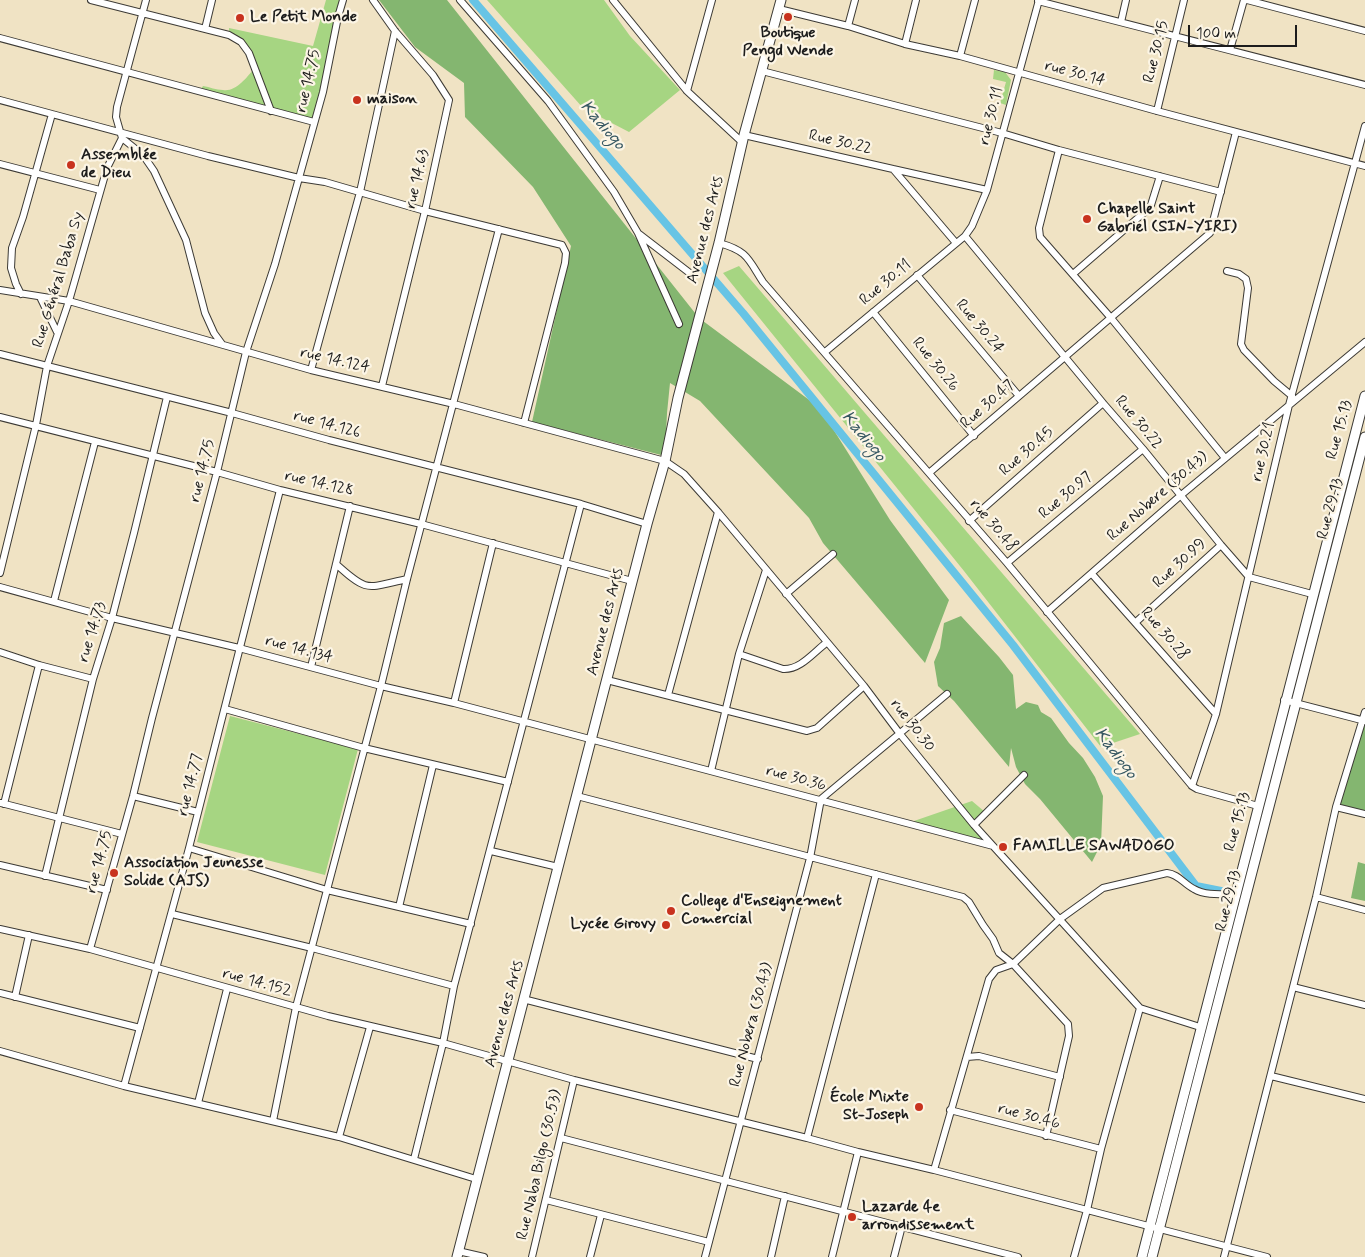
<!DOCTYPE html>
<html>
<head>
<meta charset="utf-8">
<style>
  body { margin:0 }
  #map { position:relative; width:1365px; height:1257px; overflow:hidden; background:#f0e3c4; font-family:Mynerve,sans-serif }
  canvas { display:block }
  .scale { position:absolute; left:1188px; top:25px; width:109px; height:22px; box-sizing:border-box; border:2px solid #1c1c1c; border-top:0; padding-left:6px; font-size:15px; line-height:18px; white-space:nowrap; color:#1c1c1c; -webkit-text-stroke:4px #fcf5e5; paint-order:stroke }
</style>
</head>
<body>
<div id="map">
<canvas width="1365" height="1257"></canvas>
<div class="scale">100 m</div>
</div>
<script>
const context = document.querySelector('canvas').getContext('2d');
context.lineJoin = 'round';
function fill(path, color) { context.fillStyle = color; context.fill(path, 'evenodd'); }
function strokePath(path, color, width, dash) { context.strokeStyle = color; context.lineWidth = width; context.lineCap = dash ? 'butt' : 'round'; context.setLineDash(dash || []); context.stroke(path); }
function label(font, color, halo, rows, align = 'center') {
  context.font = font + ' Mynerve,sans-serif'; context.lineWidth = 4.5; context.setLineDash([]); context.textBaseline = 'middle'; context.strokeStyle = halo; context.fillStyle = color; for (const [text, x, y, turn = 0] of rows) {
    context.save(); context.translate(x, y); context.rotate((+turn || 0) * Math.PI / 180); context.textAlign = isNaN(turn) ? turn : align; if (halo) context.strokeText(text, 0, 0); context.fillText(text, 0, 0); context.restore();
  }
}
fill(new Path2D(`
  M326,0H341L314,121L201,89L203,86C210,87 216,90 223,90C236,92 246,78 254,69L250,55L229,35V28L313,46Z
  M487,0H604L630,36L680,90L629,132L583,108Z
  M994,70L1005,72L1011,80L1006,105L1000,103L1006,82L993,79Z
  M739,266L1140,734L1101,747L964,571L723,273Z
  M230,716L358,749L325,875L197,842Z
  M972,801L985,812L970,825L985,842L916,825L914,821Z`), '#a6d582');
fill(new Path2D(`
  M379,0H447L699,318L820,408L890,520L949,600L925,663L823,543L809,518L700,401L670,383L667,413L665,456L532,422L571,246L533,187L465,117L464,83L415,47Z
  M961,616L999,657L1013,675L1016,709L1026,702L1038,705L1041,712L1051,718L1069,743L1083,758L1095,777L1103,796L1101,844L1092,862L1040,799L1025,784L1016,767L1011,748L1009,767L954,701L938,686L934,662L940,648L944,623Z
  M1365,724V814L1338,807Z
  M1358,862L1365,864V901L1351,898Z`), '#84b670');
strokePath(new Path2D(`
  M473,0L743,313L1013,645L1196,886L1221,891`), '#67c4e5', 8);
const street = new Path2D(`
  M91,0L229,35L241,42L249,53L271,111
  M373,0L395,31L433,75L449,100L425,211L382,386
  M460,0L548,101L614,192L638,233L679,324
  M613,0L687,91L743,143
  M1247,0L1365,31
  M1038,1L1365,85
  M779,9L848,26L905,44L960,56L1157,111L1365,166
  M1121,22L1126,0
  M848,26L855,0
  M205,29L212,0
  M0,38L314,122
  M905,44L916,0
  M1230,50L1244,0
  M960,56L975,0
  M762,71L1002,133L1059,150L1221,192
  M687,91L712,0
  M0,100L208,156L299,178L325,182L425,211L562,245L566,253L565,263L524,423
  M1157,111L1184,0
  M744,135L893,169L956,243
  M122,138L143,155L154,171L186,240L205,313L214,333L222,344
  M1059,150L1039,228L1040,237L1111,318L1225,458
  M0,164L100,190
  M893,169L987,190
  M639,234L691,274
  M965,236L1103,403L1143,449L1221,545L1249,577L1312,594
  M719,243C748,251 748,259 763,282L1007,563L1192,786L1197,789L1258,806
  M1227,271L1239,274L1246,279L1248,288L1241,344L1244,350L1274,381L1292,396
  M1073,274L1146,211L1151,205L1160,176
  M917,275L1019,396
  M0,290L69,301L311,370L454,404L665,461L684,474L718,512L864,686L900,734L974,825L1140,1008
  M21,294L16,284L11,268L12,248L23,217L52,114
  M40,297L57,332
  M873,312L974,436
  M825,352L965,236L972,226L987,190L1039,0
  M0,354L232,413L329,440L581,504L647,524
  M311,370L360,192L395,31
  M0,417L217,472L280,490L421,524L632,581
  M929,473L1210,233L1236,132
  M969,521L1103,403
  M1007,563L1143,449
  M336,564C368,593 366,588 407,579
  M0,573L36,425L47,366L69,301L107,168L122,138L116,117L117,107L146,0
  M1092,574L1216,714
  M0,587L112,618L239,648L381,686L454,703L993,846
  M786,594L833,554
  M54,601L95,442
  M1047,612L1180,496L1365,342
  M1136,622L1221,545
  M0,652L39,665L93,679
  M739,654L783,669C800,670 813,653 826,643
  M311,667L350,506
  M607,680L807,731L817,728L864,686
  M668,695L718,512
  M1284,700L1365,721
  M454,703L493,543
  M225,709L364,748L508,782
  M711,771L739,654L766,570
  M1192,786L1216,714L1289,405L1365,126
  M133,796L198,812
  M577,796L963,897L969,902L983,925L993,939L999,953L1013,964L1068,1024L1069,1036L1046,1136
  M1,803L122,834
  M4,804L39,665
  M1336,807L1365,814
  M974,825L1024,775
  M189,848L327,890L471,924
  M491,851L558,867
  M0,865L107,890
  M45,876L93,679L112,618L134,533L167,397
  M1316,897L1365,910
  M399,907L433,765
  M172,914L312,948L454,986
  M0,929L90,949L328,1016L443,1043L574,1080L807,1138L858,1152L934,1170L1267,1257
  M90,949L133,796L152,718L217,472L246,352L275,264L323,92L338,17L343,0
  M1293,987L1365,1005
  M0,993L140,1028
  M15,997L29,935
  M523,999L758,1059
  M1140,1008L1200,1027
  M0,1051L124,1086L339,1137L476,1179
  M967,1057L979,1056L1060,1077
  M1271,1076L1365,1099
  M124,1086L189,848L280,490
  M198,1103L227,989
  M950,1110L1101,1149
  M273,1121L296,1007L381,686L407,579L499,229
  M339,1137L370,1027
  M561,1138L1018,1257
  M807,1138L876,874
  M414,1159L443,1043L454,986L581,504
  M934,1170L989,979L996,970L1013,964L1060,919L1103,888L1167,873C1178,874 1184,884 1194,889C1206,896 1221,894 1234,894
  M546,1200L709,1242
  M458,1251L484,1257
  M532,1257L574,1080
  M590,1257L601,1215
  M705,1257L810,858L821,799L947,694
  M771,1257L785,1196
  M832,1257L858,1152
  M894,1257L902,1226
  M1074,1257L1087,1210L1101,1149L1140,1008
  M1224,1257L1316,897L1336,807L1365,712`);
const secondary = new Path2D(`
  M457,1257L647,524L665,461L678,398L719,243L744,135L781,0
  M1142,1257C1214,969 1289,682 1365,396
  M1152,1257L1365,437`);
strokePath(street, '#3c3a35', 8);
strokePath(secondary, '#3c3a35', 11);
strokePath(street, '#fff', 6);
strokePath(secondary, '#fff', 9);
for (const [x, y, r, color] of [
  [788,17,5,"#c8321e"],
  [240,18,5,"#c8321e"],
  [357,100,5,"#c8321e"],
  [71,165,5,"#c8321e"],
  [1087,219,5,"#c8321e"],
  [1003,847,5,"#c8321e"],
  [114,873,5,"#c8321e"],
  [671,911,5,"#c8321e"],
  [666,925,5,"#c8321e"],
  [919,1107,5,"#c8321e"],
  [852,1217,5,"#c8321e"]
]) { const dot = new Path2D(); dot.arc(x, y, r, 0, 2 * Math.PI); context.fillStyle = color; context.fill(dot); strokePath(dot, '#fcf5e5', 2); }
label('bold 16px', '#1c1c1c', '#fcf5e5', [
  ["Le Petit Monde",250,18],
  ["Boutique",788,34,"center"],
  ["Pengd Wende",788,52,"center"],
  ["maison",367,100],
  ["Assemblée",81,156],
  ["de Dieu",81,174],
  ["Chapelle Saint",1097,210],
  ["Gabriel (SIN-YIRI)",1097,228],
  ["FAMILLE SAWADOGO",1013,847],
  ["Association Jeunesse",124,864],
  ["Solide (AJS)",124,882],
  ["College d'Enseignement",681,902],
  ["Comercial",681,920],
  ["Lycée Girovy",656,925,"right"],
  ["École Mixte",909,1098,"right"],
  ["St-Joseph",909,1116,"right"],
  ["Lazarde 4e",862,1208],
  ["arrondissement",862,1226]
], 'left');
label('16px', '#1c1c1c', '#fcf5e5', [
  ["Rue 30.15",1157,52,-76],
  ["rue 30.14",1075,74,15],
  ["rue 14.75",309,81,-77],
  ["rue 30.11",992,116,-76],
  ["Rue 30.22",840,143,13],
  ["rue 14.63",418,179,-77],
  ["Avenue des Arts",706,230,-76],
  ["Rue Général Baba Sy",59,280,-73],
  ["Rue 30.11",886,283,-40],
  ["Rue 30.24",979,327,50],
  ["rue 14.124",335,361,13],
  ["Rue 30.26",935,365,51],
  ["Rue 30.47",988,405,-41],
  ["Rue 30.22",1138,423,50],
  ["rue 14.126",327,425,15],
  ["Rue 15.13",1340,430,-75],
  ["Rue 30.45",1027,452,-41],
  ["rue 30.21",1264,452,-77],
  ["rue 14.75",203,471,-76],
  ["rue 14.128",319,484,13],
  ["Rue 30.97",1066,496,-40],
  ["Rue Nobere (30.43)",1158,497,-41],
  ["Rue 29.13",1331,509,-75],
  ["rue 30.48",993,526,49],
  ["Rue 30.99",1180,564,-42],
  ["Avenue des Arts",606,622,-76],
  ["rue 14.73",93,632,-73],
  ["Rue 30.28",1164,634,49],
  ["rue 14.134",299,650,15],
  ["rue 30.30",912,726,52],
  ["rue 30.36",796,779,15],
  ["rue 14.77",191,785,-76],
  ["Rue 15.13",1238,822,-75],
  ["rue 14.75",100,862,-75],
  ["Rue 29.13",1229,901,-76],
  ["rue 14.152",257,983,15],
  ["Avenue des Arts",505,1014,-75],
  ["Rue Nobera (30.43)",752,1025,-75],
  ["rue 30.46",1029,1117,15],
  ["Rue Naba Bilgo (30.53)",540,1165,-77]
]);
label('italic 18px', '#365762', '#fcf5e5', [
  ["Kadiogo",602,126,49],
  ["Kadiogo",863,437,51],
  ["Kadiogo",1115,754,53]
]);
</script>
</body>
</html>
